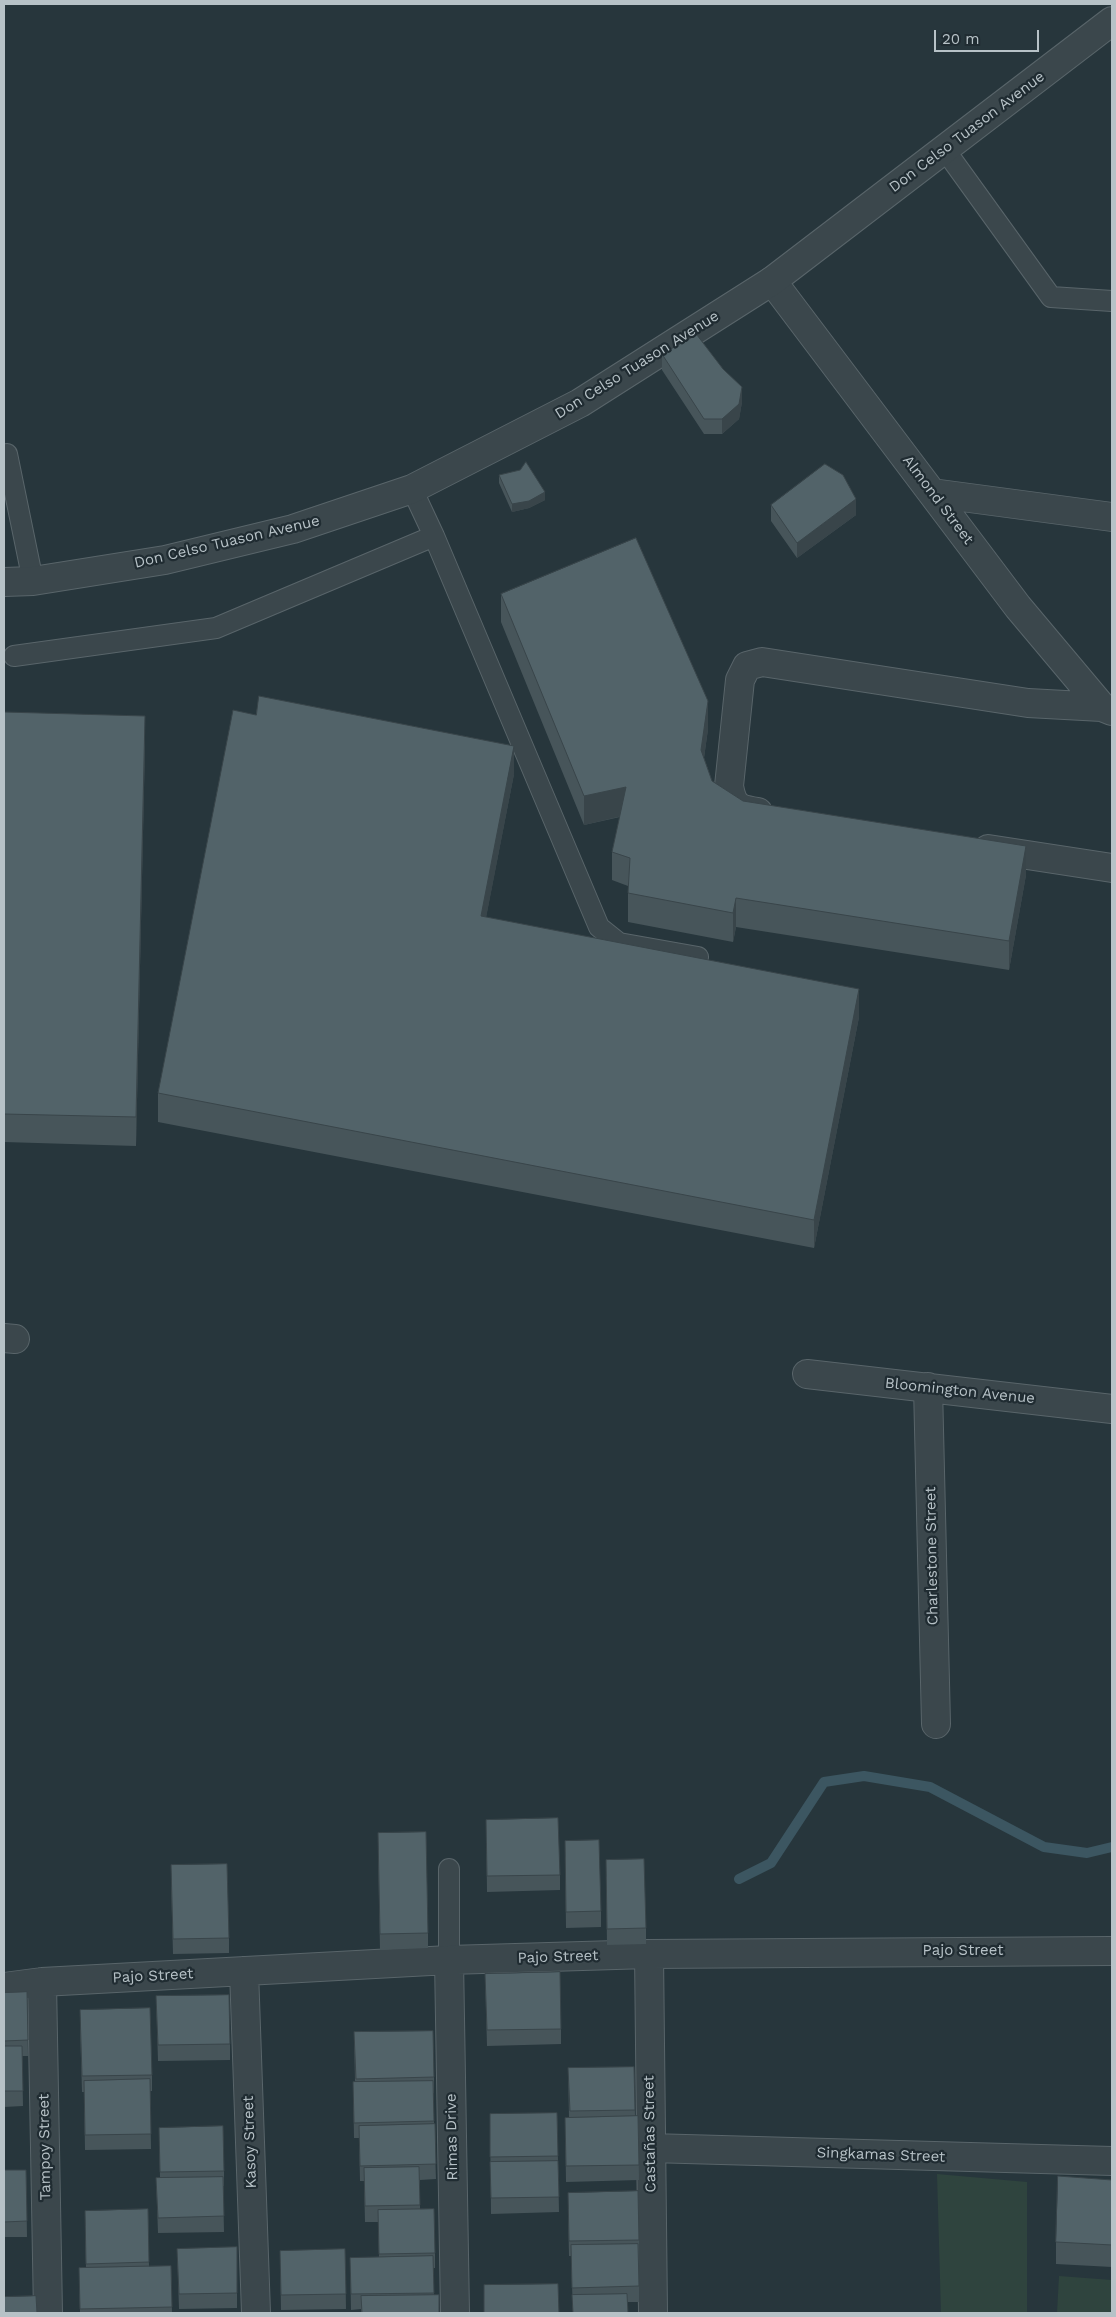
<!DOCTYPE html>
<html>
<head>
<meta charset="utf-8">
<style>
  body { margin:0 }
  #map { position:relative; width:1116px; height:2317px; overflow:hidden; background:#27363c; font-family:"Work Sans",sans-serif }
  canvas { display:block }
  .frame { position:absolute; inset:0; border:5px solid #b7c2c7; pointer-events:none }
  .scale { position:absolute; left:934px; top:30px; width:105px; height:22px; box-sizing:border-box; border:2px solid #b7c2c7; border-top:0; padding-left:6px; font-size:15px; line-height:18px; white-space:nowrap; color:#b7c2c7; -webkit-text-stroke:4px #202c32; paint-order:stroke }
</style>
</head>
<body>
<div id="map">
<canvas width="1116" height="2317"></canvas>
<div class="frame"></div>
<div class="scale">20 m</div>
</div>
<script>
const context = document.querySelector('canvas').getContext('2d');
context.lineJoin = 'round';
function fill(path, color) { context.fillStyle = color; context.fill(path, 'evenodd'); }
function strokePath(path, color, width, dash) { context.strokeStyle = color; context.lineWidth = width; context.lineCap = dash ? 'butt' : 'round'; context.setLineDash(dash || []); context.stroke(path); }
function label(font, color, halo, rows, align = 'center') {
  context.font = font + ' "Work Sans",sans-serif'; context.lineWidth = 4.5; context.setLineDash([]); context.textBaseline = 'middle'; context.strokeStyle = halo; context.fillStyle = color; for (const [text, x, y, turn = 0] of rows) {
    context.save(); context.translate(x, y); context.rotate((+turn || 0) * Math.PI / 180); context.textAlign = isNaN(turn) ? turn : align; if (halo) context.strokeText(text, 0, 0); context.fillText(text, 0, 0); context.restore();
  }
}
fill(new Path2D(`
  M937,2174L1027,2182V2313H941Z
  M1059,2276L1112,2280V2313H1057Z`), '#2f443e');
strokePath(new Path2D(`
  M739,1879L771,1863L824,1782L864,1776L930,1787L1044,1847L1087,1853L1112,1847`), '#3c5661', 10);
const service = new Path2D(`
  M945,150L1051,297L1112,301
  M7,454L33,581
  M412,489L434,536L599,927L619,943L698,957
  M14,656L216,628L434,536
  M449,1869V1960`);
const minor = new Path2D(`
  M772,281L1018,607L1102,707L1112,711
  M932,493L1112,517
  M758,812C738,809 733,807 729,786L740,680L747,666L762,662L1028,703L1102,707
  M988,849L1112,868
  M4,1338L15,1339
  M807,1374L1112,1409
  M928,1387L936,1724
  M649,1954L653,2313
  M449,1960L455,2313
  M244,1971L256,2313
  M42,1982L48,2313
  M4,1987L42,1982L449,1960L649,1954L1112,1951
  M650,2148L1112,2161`);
const tertiary = new Path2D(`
  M4,582L33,581L165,560L293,529L412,489L580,403L772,281L1112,21`);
strokePath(service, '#59656a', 22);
strokePath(minor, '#59656a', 30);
strokePath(tertiary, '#59656a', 30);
strokePath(service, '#3b474c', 20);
strokePath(minor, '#3b474c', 28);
strokePath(tertiary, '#3b474c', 28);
fill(new Path2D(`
  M662,354L742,402L739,419L722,434H704L662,370Z
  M499,475L545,500L529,508L512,512L499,483Z
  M771,505L856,515L797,558L771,521Z
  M501,594L708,729L704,758L712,781L743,801L1026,875L1009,970L736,927L733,942L628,922V886L612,880V852L620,817L584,825L501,622Z
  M4,712L145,744L136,1146L4,1142Z
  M514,774L486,917L859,1017L814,1248L158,1122V1093Z
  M486,1820L560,1875V1890L487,1892Z
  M378,1849L428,1933V1948L380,1950Z
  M565,1856L601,1911V1927L566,1928Z
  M606,1876L646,1928V1944L607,1945Z
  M171,1880L229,1938V1953L173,1954Z
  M485,1974L561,2029V2044L487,2046Z
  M27,1992L28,2056H22L23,2106L4,2107V1993Z
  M156,1996L230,2044V2060L158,2061Z
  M80,2025L152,2075V2091H150L151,2149L85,2150L84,2092H82Z
  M354,2032L434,2077V2093H433L436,2179L420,2180V2209L435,2253V2268H433L434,2295L439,2313H361V2309L351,2310L350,2258L379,2257L378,2222H365L364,2181H360L359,2138H354L353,2082H355Z
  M634,2067L635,2116H638L639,2180L566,2182L565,2118H569L568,2068Z
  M557,2113L559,2212L491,2214L490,2114Z
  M159,2128L224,2171V2186H223L224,2232L158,2233L156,2178H160Z
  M4,2170H26L27,2237H4Z
  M1112,2180V2267L1056,2264V2242Z
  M148,2209L149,2267L171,2266L172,2313H80L79,2268H86L85,2226Z
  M568,2209L639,2240V2302H628V2313H573L571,2256H569Z
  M237,2247V2308L179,2309L177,2249Z
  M345,2249L346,2309L281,2310L280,2251Z`), '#47555a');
fill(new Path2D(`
  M742,387V402L739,419L722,434V419Z
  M545,492V500L529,508L512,512V504Z
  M856,499V515L797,558V543Z
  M708,701V729L701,779V750Z
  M145,716V744L136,1146V1117Z
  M514,746V774L481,944V916Z
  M626,787V815L584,825V796Z
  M1026,846V875L1009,970V941Z
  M736,898V927L733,942V913Z
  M859,989V1017L814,1248V1220Z`), '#39454a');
const building = new Path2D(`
  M697,335L723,369L742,387L739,404L722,419H704L662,354Z
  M526,462L545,492L529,501L512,504L499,475L520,470Z
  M825,464L843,475L856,499L797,543L771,505Z
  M636,538L708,701L701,750L712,781L743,801L1026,846L1009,941L736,898L733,913L628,893L630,858L612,852L626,787L584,796L501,594Z
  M259,696L514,746L481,916L859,989L814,1220L158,1093L233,710L256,715Z
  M4,712L145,716L136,1117L4,1114Z
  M558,1818L560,1875L487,1876L486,1820Z
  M426,1832L428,1933L380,1934L378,1833Z
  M599,1840L601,1911L566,1912L565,1841Z
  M644,1859L646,1928L607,1929L606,1860Z
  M227,1864L229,1938L173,1939L171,1865Z
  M560,1972L561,2029L487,2030L485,1974Z
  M27,1992L28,2040L4,2041V1993Z
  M229,1995L230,2044L158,2045L156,1996Z
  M150,2008L152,2075L82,2076L80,2010Z
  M433,2031L434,2077L356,2079L354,2032Z
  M4,2046H22L23,2091H4Z
  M634,2067L635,2110L570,2111L568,2068Z
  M150,2079L151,2134L85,2135L84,2081Z
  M433,2081L434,2121L354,2123L353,2082Z
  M557,2113L558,2156L490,2157V2114Z
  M638,2116L639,2165L566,2166L565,2118Z
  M435,2124L436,2164L360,2166L359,2126Z
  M223,2126L224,2171L160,2172L159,2128Z
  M558,2161L559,2197L491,2198L490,2162Z
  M419,2167L420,2205L365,2206L364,2168Z
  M4,2170H26L27,2221L4,2222Z
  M1058,2176L1112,2180V2245L1056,2242Z
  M223,2177L224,2216L158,2218L156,2178Z
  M638,2191L639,2240L569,2241L568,2193Z
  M148,2209L149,2262L86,2264L85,2211Z
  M434,2209L435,2253L379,2254L378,2210Z
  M638,2244L639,2286L572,2288L571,2245Z
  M237,2247V2293L179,2294L177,2249Z
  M345,2249L346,2294L281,2295L280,2251Z
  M433,2256L434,2293L351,2294L350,2258Z
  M171,2266L172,2307L80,2309L79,2268Z
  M558,2284L559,2313H484V2285Z
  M627,2294L628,2313H573L572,2295Z
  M439,2295V2313H362L361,2296Z
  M36,2296L37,2313H4V2297Z`);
fill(building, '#526369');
strokePath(building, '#39454a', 1);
label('15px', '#b7c2c7', '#202c32', [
  ["Don Celso Tuason Avenue",967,132,-37],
  ["Don Celso Tuason Avenue",637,365,-32],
  ["Almond Street",938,500,53],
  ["Don Celso Tuason Avenue",227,542,-13],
  ["Bloomington Avenue",960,1391,6],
  ["Charlestone Street",932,1556,-91],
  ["Pajo Street",963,1951],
  ["Pajo Street",558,1957,-2],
  ["Pajo Street",153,1976,-3],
  ["Castañas Street",650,2134,-91],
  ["Rimas Drive",452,2137,-91],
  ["Kasoy Street",250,2142,-92],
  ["Tampoy Street",45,2147,-91],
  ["Singkamas Street",881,2155,2]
]);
</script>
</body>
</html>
